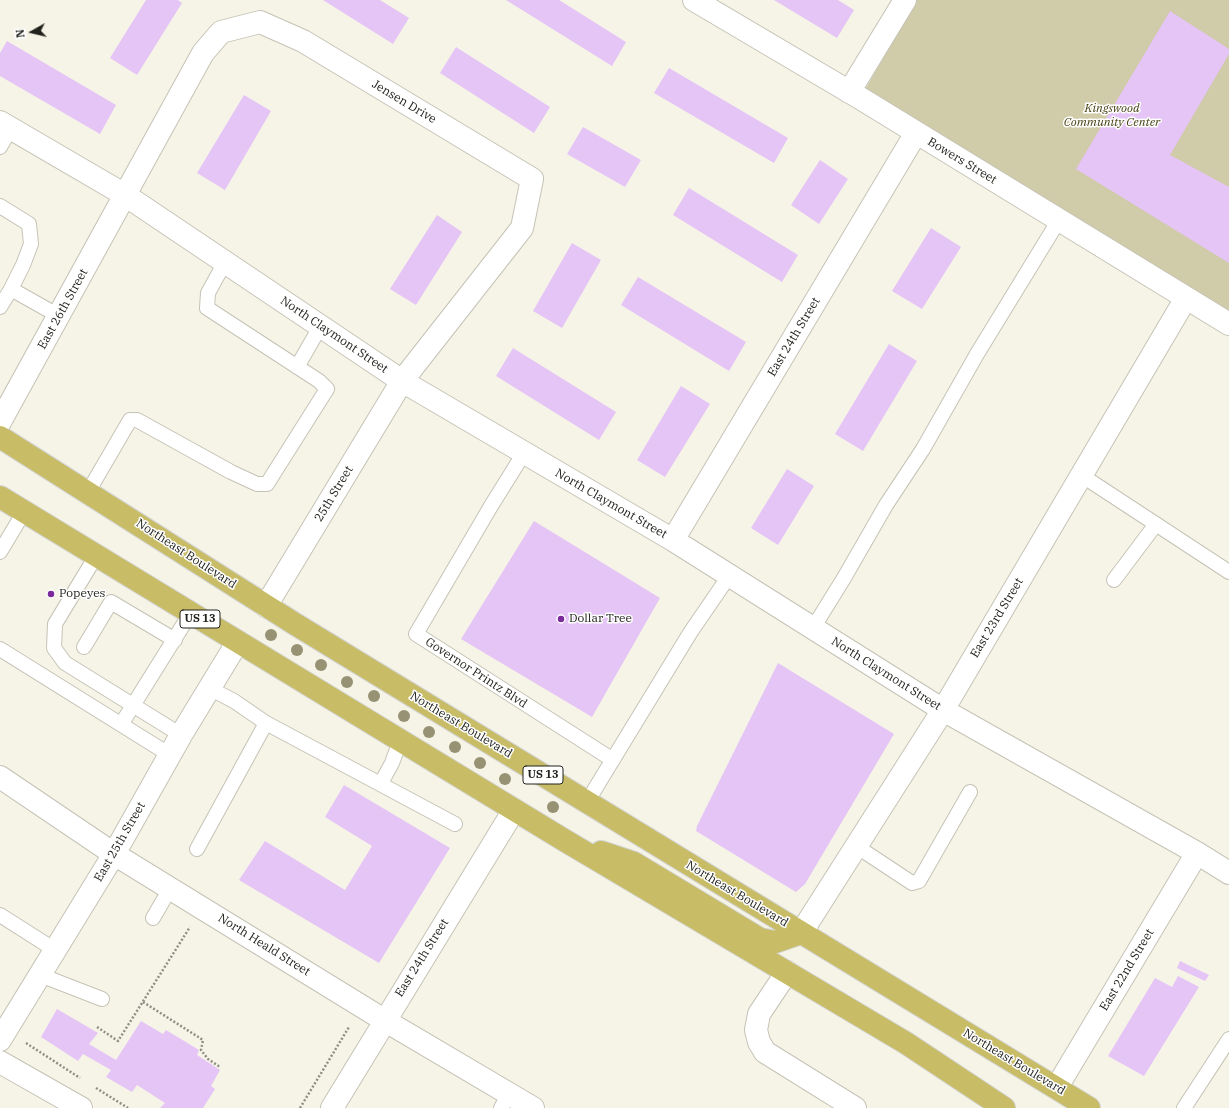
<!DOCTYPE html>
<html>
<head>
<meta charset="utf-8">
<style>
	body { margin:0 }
	#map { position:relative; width:1229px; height:1108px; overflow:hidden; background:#f6f4e7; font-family:"IBM Plex Serif",serif }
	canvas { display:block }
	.north { position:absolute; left:12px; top:12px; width:40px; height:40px; -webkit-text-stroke:3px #fff; paint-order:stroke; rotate:262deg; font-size:11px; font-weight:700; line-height:16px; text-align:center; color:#22221d }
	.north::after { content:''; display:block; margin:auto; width:14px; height:18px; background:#22221d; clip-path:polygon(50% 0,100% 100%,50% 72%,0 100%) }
</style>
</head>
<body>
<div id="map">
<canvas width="1229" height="1108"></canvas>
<div class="north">N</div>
</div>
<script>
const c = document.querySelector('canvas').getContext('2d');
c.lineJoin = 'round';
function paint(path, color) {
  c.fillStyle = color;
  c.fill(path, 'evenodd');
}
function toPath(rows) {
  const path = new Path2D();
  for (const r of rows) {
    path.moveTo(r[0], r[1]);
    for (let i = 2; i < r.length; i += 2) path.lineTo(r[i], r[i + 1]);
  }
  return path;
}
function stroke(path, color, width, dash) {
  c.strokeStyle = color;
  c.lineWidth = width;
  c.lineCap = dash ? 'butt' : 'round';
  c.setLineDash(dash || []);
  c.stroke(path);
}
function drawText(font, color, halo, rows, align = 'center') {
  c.font = font + ' "IBM Plex Serif",serif';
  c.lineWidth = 3;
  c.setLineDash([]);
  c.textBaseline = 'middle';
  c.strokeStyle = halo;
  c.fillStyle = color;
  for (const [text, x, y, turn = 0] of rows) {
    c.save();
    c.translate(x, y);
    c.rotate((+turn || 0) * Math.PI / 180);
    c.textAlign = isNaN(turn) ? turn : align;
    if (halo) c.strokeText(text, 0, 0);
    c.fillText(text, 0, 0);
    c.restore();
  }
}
paint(toPath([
	[917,0,1229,0,1229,320,860,98]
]), '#d0cba8');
paint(toPath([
	[146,0,178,0,182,3,137,75,110,58],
	[323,0,380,0,409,18,393,44],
	[506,0,559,0,626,42,612,66],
	[774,0,838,0,854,10,837,38],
	[1170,11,1229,49,1229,54,1170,155,1229,187,1229,263,1076,169],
	[7,41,116,105,100,134,0,76,0,53],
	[456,47,550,107,534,133,440,73],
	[669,68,788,138,774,163,654,93],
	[244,95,271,111,225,190,197,173],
	[583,127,641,160,625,187,567,154],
	[820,160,848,179,819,224,791,205],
	[689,188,798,255,782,282,673,215],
	[437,215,462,232,416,305,390,289],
	[931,228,961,247,922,309,892,291],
	[572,243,601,260,562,328,533,311],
	[638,277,746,342,729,371,621,305],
	[889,344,917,361,863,451,835,434],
	[513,348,616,412,599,440,496,376],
	[681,386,710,404,665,477,637,460],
	[787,469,814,486,778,545,751,528],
	[534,521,660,598,592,717,461,639],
	[778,663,894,734,805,884,796,892,696,831,697,826],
	[344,785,450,848,379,963,239,880,265,841,345,890,372,846,325,817],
	[1180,961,1209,975,1205,981,1177,968],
	[1178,976,1199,987,1144,1076,1108,1056,1155,978,1172,987],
	[57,1009,98,1033,89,1044,116,1060,141,1021,163,1034,166,1030,199,1050,197,1055,220,1070,211,1086,215,1089,203,1108,160,1108,165,1103,137,1085,132,1092,106,1077,111,1070,83,1054,78,1061,41,1037]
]), '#e5c4f6');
const service = toPath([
	[0,147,11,128],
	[0,206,29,224,31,244,23,265,11,289,59,316],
	[0,307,11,289],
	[297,367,320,327],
	[524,453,491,506,416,634,613,760],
	[1081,475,1229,572],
	[88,492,130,420,137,420,231,472,257,484,267,484,327,389,319,381,207,308,208,293,225,262],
	[0,552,24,512],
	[96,556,55,624,54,648,65,663,181,735],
	[1114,580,1156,524],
	[813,628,844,578,886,505,923,449,977,354,1059,220],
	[84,647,111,602,175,640],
	[0,649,170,755],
	[209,688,234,701,266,723],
	[122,723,190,614],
	[381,783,392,763,400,741],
	[587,802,690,633,729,576],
	[856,846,912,883,919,881,970,792],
	[197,849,266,723,455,824],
	[0,915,55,950],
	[153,918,171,887],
	[40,975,102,999],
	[501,1108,509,1094],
	[1184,1108,1229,1039]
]);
const minor = toPath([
	[694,0,860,98,1229,324],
	[849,92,905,0],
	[0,122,125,195,402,381,673,540,943,710,1197,853,1229,873],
	[0,422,203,53,221,32,260,22,303,41,532,179,522,228,402,381,266,606],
	[673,540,916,133],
	[0,777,114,854,384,1020,533,1108],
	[801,933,943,710,1186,298],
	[787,972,759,1014,756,1030,759,1042,765,1052,855,1108],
	[0,1040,114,854,181,735,237,643],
	[0,1062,81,1108],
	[1057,1087,1197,853],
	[332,1108,514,810]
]);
const primary = toPath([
	[0,437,295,624,1089,1108],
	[0,497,564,840,906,1043,1004,1108],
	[601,852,634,863,760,939,775,942,801,933]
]);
stroke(service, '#c5c3b6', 16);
stroke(minor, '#c5c3b6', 24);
stroke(primary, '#d3d3d2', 24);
stroke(toPath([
	[143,1002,203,1040,201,1050,208,1059,220,1067],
	[97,1027,118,1041,190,927],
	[26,1043,80,1078],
	[96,1088,128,1108],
	[300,1108,349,1027]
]), '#8f8e85', 2.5, [2, 2]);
stroke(service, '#fff', 14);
stroke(minor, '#fff', 22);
stroke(primary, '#c8bd66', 22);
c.fillStyle = '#969273';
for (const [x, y] of [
	[271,635],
	[297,650],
	[321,665],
	[347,682],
	[374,696],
	[404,716],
	[429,732],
	[455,747],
	[480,763],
	[505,779],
	[553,807]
]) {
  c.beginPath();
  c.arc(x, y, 6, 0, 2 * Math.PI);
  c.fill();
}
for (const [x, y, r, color] of [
	[51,594,4,"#7a2a9b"],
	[561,619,4,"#7a2a9b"]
]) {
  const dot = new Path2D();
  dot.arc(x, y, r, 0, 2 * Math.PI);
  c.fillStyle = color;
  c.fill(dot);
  stroke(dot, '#fff', 1.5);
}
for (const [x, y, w] of [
	[200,619,40],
	[543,775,40]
]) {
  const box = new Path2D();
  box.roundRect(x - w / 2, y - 9, w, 18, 3);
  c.fillStyle = '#fff';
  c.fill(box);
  stroke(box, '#22221d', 1);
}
drawText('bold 11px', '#22221d', null, [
	["US 13",200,619],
	["US 13",543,775]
]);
drawText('12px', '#22221d', '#fff', [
	["Jensen Drive",404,102,31],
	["Bowers Street",962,161,31],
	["East 26th Street",63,309,-61],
	["North Claymont Street",334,335,34],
	["East 24th Street",794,337,-59],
	["25th Street",334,494,-59],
	["North Claymont Street",611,504,30],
	["Northeast Boulevard",186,554,33],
	["East 23rd Street",997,618,-59],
	["Governor Printz Blvd",476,673,33],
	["North Claymont Street",886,674,32],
	["Northeast Boulevard",461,725,31],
	["East 25th Street",120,842,-60],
	["Northeast Boulevard",737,894,31],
	["North Heald Street",264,945,32],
	["East 24th Street",422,958,-58],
	["East 22nd Street",1127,970,-59],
	["Northeast Boulevard",1014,1062,31]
]);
drawText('italic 12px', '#484114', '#fff', [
	["Kingswood",1112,109],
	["Community Center",1112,123]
]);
drawText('12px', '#22221d', '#fff', [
	["Popeyes",59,594],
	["Dollar Tree",569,619]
], 'left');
</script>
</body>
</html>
